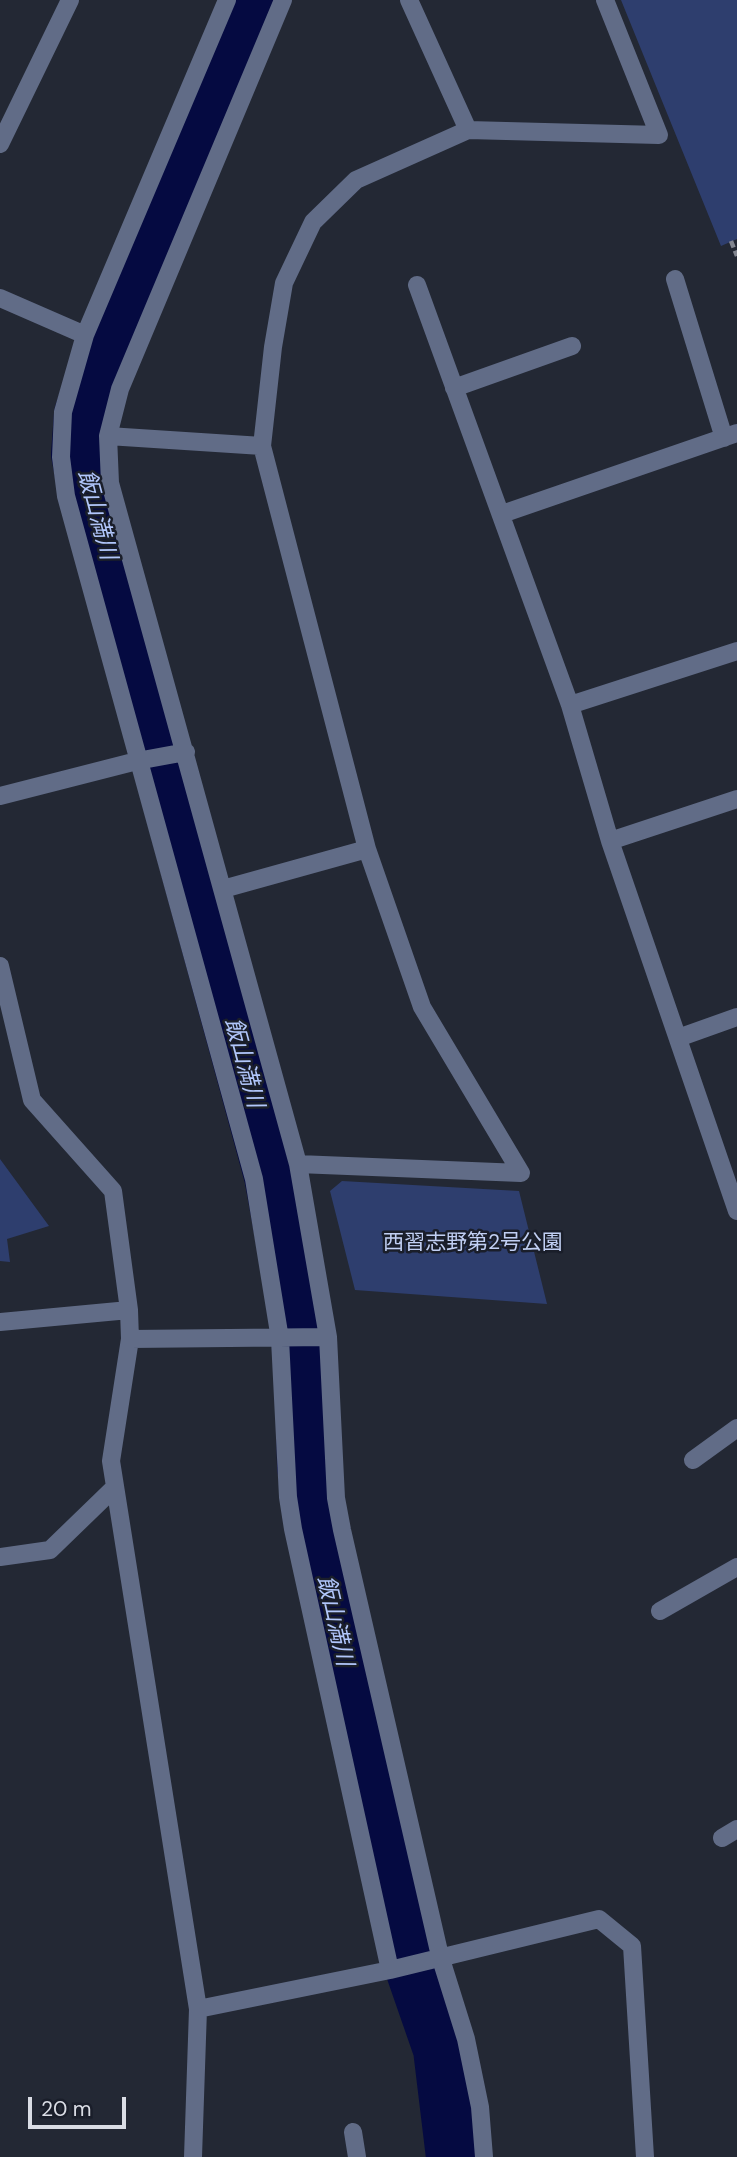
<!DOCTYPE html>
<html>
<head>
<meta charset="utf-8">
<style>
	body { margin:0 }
	#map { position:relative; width:737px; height:2157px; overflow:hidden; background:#232834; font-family:"DM Sans",sans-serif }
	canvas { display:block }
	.scale { position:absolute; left:28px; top:2097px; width:98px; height:32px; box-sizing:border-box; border:4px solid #dadde5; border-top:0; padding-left:9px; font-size:21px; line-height:24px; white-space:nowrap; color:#dadde5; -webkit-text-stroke:5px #1a1e2a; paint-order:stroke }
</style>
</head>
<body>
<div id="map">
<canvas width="737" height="2157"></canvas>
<div class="scale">20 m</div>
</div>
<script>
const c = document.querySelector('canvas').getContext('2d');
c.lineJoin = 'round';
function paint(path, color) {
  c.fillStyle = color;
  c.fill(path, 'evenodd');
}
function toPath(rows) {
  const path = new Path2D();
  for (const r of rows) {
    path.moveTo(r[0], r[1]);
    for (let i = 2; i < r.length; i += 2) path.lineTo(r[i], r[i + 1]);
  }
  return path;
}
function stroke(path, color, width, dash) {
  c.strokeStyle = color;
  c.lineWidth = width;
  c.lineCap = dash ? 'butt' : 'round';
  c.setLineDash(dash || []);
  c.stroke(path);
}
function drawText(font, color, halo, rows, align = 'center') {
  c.font = font + ' "DM Sans","Noto Sans JP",sans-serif';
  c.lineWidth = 5;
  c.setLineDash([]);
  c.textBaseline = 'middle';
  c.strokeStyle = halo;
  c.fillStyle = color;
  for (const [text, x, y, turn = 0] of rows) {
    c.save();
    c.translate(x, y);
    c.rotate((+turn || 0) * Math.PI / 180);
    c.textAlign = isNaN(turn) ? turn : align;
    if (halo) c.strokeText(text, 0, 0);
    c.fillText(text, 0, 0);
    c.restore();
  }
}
paint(toPath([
	[621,0,737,0,737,239,721,246],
	[0,1159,49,1226,7,1239,10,1262,0,1261],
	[342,1181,519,1191,547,1304,355,1290,330,1191]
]), '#2e3e6e');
stroke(toPath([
	[252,0,107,345,83,414,80,454,87,490,273,1176,303,1339,306,1466,314,1528,408,1951,442,2049,455,2157]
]), '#050a41', 58);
stroke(toPath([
	[731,241,737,256]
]), '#828690', 4.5, [7, 3.5]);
stroke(toPath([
	[227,0,85,335,63,412,61,457,66,496,254,1179,280,1339,288,1497,293,1529,390,1970],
	[283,0,120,389,108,436,110,483,298,1164,328,1337,336,1498,342,1530,440,1956,466,2039,480,2107,484,2157],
	[409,0,468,130],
	[0,144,70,0],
	[675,279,724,438],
	[417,285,570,705,610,841,737,1211],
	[0,298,85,335],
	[454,388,572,346],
	[108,436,262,446],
	[502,514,737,433],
	[570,705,737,651],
	[0,796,137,761,186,752],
	[610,841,737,799],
	[223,889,367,849],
	[0,966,32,1100,113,1191,129,1310,130,1339,111,1461,198,2009,390,1970,599,1919,632,1946,645,2157],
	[678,1038,737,1017],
	[298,1164,521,1173,422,1007,367,849,262,446,273,347,284,283,313,222,356,180,468,130,659,135,605,0],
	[0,1322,129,1310],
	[130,1339,328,1337],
	[693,1460,737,1428],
	[0,1557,50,1550,114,1488],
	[660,1611,737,1567],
	[722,1838,737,1829],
	[353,2132,357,2157],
	[193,2157,198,2009]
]), '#616c87', 18);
drawText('21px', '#c1cff3', '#1a1e2a', [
	["西習志野第2号公園",473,1243]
]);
drawText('italic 23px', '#b1c6fb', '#1a1e2a', [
	["飯山満川",96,515,75],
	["飯山満川",243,1063,75],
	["飯山満川",334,1621,77]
]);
</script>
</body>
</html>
